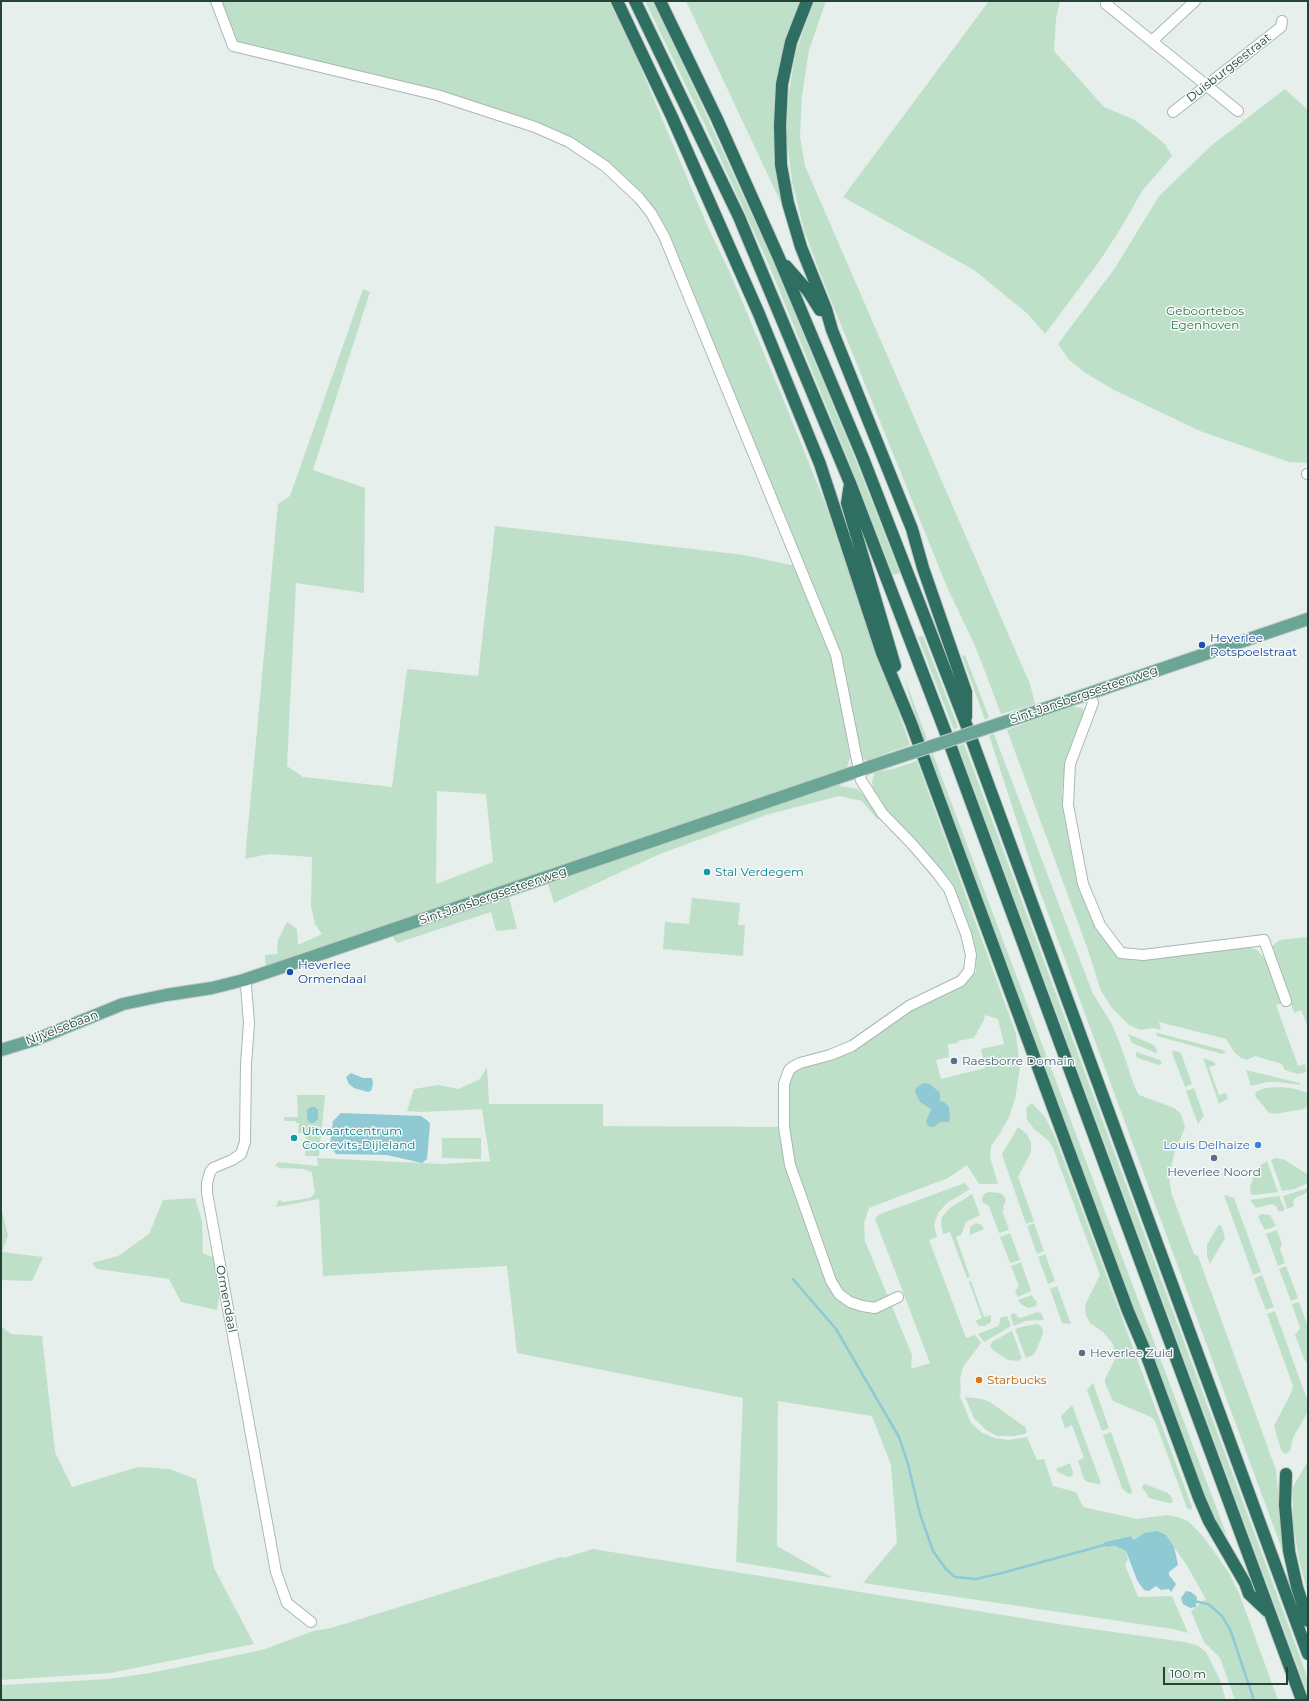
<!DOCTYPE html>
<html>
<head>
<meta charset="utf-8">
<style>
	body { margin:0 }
	#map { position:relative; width:1309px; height:1701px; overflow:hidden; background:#e6efeb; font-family:Montserrat,sans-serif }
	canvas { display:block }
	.frame { position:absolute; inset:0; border:2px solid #24423a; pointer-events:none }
	.scale { position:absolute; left:1163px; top:1667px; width:125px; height:18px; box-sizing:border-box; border:2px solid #24423a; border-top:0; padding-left:5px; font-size:12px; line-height:14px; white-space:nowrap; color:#24423a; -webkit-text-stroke:3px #f7fbf9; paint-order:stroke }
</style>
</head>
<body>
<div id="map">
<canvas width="1309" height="1701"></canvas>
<div class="frame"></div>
<div class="scale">100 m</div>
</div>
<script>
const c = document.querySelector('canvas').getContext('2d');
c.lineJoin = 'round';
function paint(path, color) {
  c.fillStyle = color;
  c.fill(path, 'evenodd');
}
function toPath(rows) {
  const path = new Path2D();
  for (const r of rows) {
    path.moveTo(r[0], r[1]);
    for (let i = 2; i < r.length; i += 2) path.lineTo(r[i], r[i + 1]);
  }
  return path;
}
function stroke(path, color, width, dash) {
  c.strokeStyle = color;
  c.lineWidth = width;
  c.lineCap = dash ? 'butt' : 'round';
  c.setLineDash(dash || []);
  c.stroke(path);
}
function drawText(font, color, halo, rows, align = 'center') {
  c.font = font + ' Montserrat,sans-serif';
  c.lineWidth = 3;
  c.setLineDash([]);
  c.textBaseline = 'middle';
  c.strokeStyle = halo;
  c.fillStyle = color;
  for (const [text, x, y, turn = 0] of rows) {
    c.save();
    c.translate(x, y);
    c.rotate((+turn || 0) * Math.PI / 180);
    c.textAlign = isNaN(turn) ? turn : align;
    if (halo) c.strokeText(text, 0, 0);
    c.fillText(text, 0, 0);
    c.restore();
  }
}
paint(toPath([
	[220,1,609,1,634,52,707,225,731,275,782,396,835,528,910,745,884,754,870,761,864,760,860,756,846,689,655,213,568,138,234,41],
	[645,1,652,1,664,23,774,263,856,461,900,573,893,575,850,464,769,265,706,127],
	[686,1,802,1,792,24,778,170,782,205],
	[813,1,826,1,809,50,802,95,800,137,805,166,1030,684,1035,704,1001,714,976,648,947,587,820,273,804,230,792,181,786,133,789,92,796,52],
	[989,1,1060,1,1056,18,1054,51,1104,107,1135,120,1165,144,1172,156,1142,191,1124,223,1101,259,1045,334,1028,314,974,270,843,197],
	[1285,89,1308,110,1308,463,1289,462,1200,431,1114,390,1087,374,1069,360,1058,344,1115,268,1159,196,1212,145],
	[363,289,370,292,313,470,365,488,364,593,296,583,287,766,303,777,392,787,407,669,478,676,495,526,744,555,796,566,834,666,850,758,840,786,858,789,881,815,878,820,862,801,839,796,766,815,660,854,554,903,548,884,509,897,517,929,496,931,491,912,397,943,389,931,266,973,265,955,277,954,278,940,287,922,297,929,298,945,322,934,315,924,311,906,312,857,269,854,245,859,278,504,290,496],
	[437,791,486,794,493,862,436,884],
	[923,636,958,727,954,730,918,637],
	[965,655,989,717,985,720,962,656],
	[903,674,927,739,924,740,912,705],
	[1072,706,1082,708,1085,712,1065,771,1062,791,1064,806,1069,842,1080,886,1101,934,1113,951,1123,959,1159,957,1246,946,1257,950,1267,961,1282,1003,1276,1005,1298,1066,1305,1064,1306,1071,1304,1073,1297,1074,1285,1070,1282,1064,1255,1056,1247,1060,1241,1058,1234,1052,1226,1039,1159,1022,1161,1030,1153,1028,1140,1030,1129,1025,1112,1008,1101,991,1088,950,1007,730],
	[994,734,1093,994,1112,1024,1122,1049,1135,1088,1139,1095,1174,1108,1181,1114,1183,1120,1185,1128,1174,1154,1169,1177,1171,1192,1194,1254,1198,1256,1276,1470,1284,1555,1038,886,989,735],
	[964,744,1308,1679,1308,1695,958,746],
	[933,754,1227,1536,1213,1516,1200,1491,928,757],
	[917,761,1016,1034,1020,1068,1015,1099,1009,1117,999,1135,991,1146,990,1157,998,1184,979,1184,967,1165,948,1178,869,1208,864,1223,865,1241,912,1355,911,1369,930,1363,875,1219,880,1214,965,1183,970,1189,947,1203,938,1213,934,1225,937,1237,929,1240,966,1338,975,1335,981,1343,963,1367,960,1379,961,1394,959,1394,971,1423,981,1432,994,1438,1009,1440,1027,1437,1037,1460,1044,1459,1053,1486,1076,1492,1083,1507,1137,1519,1167,1515,1177,1517,1188,1521,1201,1534,1216,1554,1229,1573,1239,1593,1278,1700,1235,1700,1220,1658,1204,1642,1191,1611,1206,1599,1186,1564,1166,1536,1144,1533,1134,1540,1131,1536,1105,1542,1108,1547,1115,1546,1126,1551,1128,1559,1125,1565,1138,1597,1172,1596,1188,1633,1173,1629,863,1583,897,1543,891,1465,872,1416,778,1401,777,1546,833,1578,736,1562,743,1398,517,1353,507,1266,323,1276,319,1199,276,1207,278,1201,280,1200,283,1202,290,1201,310,1198,315,1193,312,1172,304,1169,279,1168,275,1165,278,1162,318,1166,317,1158,442,1164,490,1161,482,1109,422,1112,407,1111,414,1089,438,1085,459,1089,480,1079,487,1067,489,1104,603,1104,603,1126,784,1127,789,1079,791,1073,802,1066,832,1059,915,1007,967,982,976,972,974,949,926,854,885,809,873,791,872,782,875,772,893,769],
	[985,1015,998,1019,1004,1044,981,1049,985,1068,941,1079,936,1060,949,1057,948,1044,958,1043,958,1041,974,1038,984,1020],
	[692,898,740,903,738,925,745,925,743,956,663,949,665,922,689,924],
	[1308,937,1308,1027,1301,1010,1294,1013,1272,950,1273,945,1280,940],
	[1156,1033,1158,1033,1223,1050,1226,1053,1222,1054,1157,1036],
	[1128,1034,1154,1045,1158,1052,1156,1053,1132,1043],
	[1173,1050,1181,1053,1192,1084,1185,1087,1172,1053],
	[1136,1052,1160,1060,1162,1063,1159,1065,1138,1058,1136,1056],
	[1203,1058,1214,1062,1216,1065,1209,1067,1219,1095,1226,1093,1228,1098,1219,1104],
	[1246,1070,1300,1083,1300,1085,1278,1082,1267,1082,1251,1086],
	[1280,1087,1296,1089,1307,1093,1308,1105,1304,1109,1275,1114,1269,1113,1255,1096,1257,1091,1265,1088],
	[1194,1088,1204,1116,1198,1124,1186,1091],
	[297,1095,325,1095,319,1156,305,1156,306,1133,298,1133,299,1123,296,1123,296,1121,284,1121,284,1117,298,1117],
	[1032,1103,1045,1117,1055,1137,1192,1507,1191,1510,1187,1508,1155,1421,1151,1417,1113,1401,1105,1383,1105,1379,1116,1357,1113,1344,1103,1332,1090,1323,1086,1316,1085,1305,1100,1275,1053,1148,1048,1140,1035,1130,1027,1120,1026,1108],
	[1018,1127,1027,1134,1031,1143,1031,1152,1018,1177,1034,1221,1026,1224,1002,1154],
	[442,1138,481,1138,481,1159,442,1158],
	[1276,1158,1285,1160,1307,1174,1308,1183,1295,1189,1282,1191,1271,1160],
	[1267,1161,1278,1192,1254,1195,1251,1194,1250,1187,1256,1170,1258,1167],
	[1308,1188,1308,1192,1295,1198,1293,1203,1294,1206,1287,1209,1283,1196],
	[989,1192,1000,1193,1004,1196,1006,1200,1003,1207,1004,1209,1002,1210,1009,1230,999,1233,989,1206,983,1203,982,1199,984,1194],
	[972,1194,980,1215,966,1222,961,1235,956,1237,970,1277,967,1278,950,1232,943,1234,941,1225,942,1217,950,1208],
	[1224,1195,1234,1198,1261,1272,1253,1275],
	[1279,1196,1285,1210,1279,1212,1276,1206,1272,1204,1256,1208,1250,1200],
	[195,1198,202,1221,203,1253,219,1260,222,1279,217,1310,181,1302,169,1279,97,1269,92,1263,118,1256,149,1234,163,1200],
	[1,1208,8,1235,2,1252,43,1257,32,1281,1,1280],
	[1261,1214,1270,1215,1276,1226,1265,1230,1258,1217],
	[976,1223,982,1225,984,1229,970,1235,970,1227],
	[1034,1223,1044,1251,1037,1254,1027,1226],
	[1221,1225,1225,1238,1210,1264,1207,1256,1207,1245,1218,1226],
	[1277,1230,1282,1244,1280,1249,1285,1263,1278,1266,1266,1234],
	[1010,1233,1020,1260,1010,1263,1000,1237],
	[1045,1254,1055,1281,1048,1284,1038,1257],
	[1021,1262,1031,1291,1018,1297,1015,1291,1019,1286,1011,1266],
	[1286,1266,1298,1298,1291,1301,1279,1269],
	[1262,1275,1274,1307,1266,1310,1254,1279],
	[971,1281,984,1317,991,1315,991,1322,985,1326,979,1326,975,1321,982,1318,969,1282],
	[1057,1286,1071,1324,1062,1323,1050,1289],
	[1032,1295,1035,1301,1037,1300,1036,1306,1028,1308,1021,1304,1018,1300],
	[1299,1302,1308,1327,1308,1363,1304,1359,1295,1335,1300,1328,1292,1304],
	[1275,1311,1308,1402,1307,1413,1293,1438,1290,1451,1285,1454,1281,1450,1274,1426,1292,1391,1293,1386,1267,1314],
	[1037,1312,1041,1313,1044,1320,1025,1321,1014,1326,1010,1315,1015,1313,1018,1317,1021,1318],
	[1007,1316,1011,1326,984,1342,978,1334,998,1326,1000,1322,1000,1318],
	[1038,1324,1042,1328,1043,1333,1037,1349,1033,1355,1026,1358,1015,1329,1025,1326],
	[1,1326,11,1334,42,1336,55,1452,72,1487,138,1467,169,1469,196,1479,214,1568,254,1644,110,1673,1,1680],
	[1012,1331,1022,1358,1018,1361,1008,1360,993,1350,990,1346,993,1341],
	[1093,1383,1109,1428,1102,1431,1087,1390],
	[965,1397,982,1399,990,1402,1025,1427,1027,1432,1025,1434,1014,1436,997,1436,986,1430,974,1418],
	[1072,1405,1101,1483,1099,1484,1087,1482,1084,1479,1078,1461,1084,1458,1072,1425,1065,1428,1061,1416],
	[1111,1432,1132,1491,1131,1494,1127,1493,1122,1488,1103,1435],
	[1308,1461,1308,1595,1299,1559,1293,1523,1293,1487],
	[1070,1463,1073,1472,1072,1476,1068,1477,1058,1472,1056,1469],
	[1144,1484,1166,1492,1171,1496,1173,1502,1169,1503,1149,1498,1142,1487],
	[593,1549,1071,1626,1185,1642,1198,1646,1206,1652,1220,1680,1226,1700,1,1700,1,1685,108,1679,150,1673,262,1650,313,1631,331,1628,561,1557,563,1558]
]), '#bfe0c8');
paint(toPath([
	[351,1073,363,1078,372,1078,373,1084,371,1091,368,1092,354,1088,349,1084,346,1077],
	[923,1083,930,1084,940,1093,940,1101,944,1102,949,1107,950,1120,948,1122,940,1122,934,1127,928,1126,926,1122,931,1109,920,1102,915,1092,916,1088],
	[311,1107,315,1107,318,1110,318,1119,314,1123,310,1123,307,1119,307,1110],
	[341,1113,421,1116,428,1121,430,1124,427,1159,422,1163,387,1155,336,1154,330,1146,331,1136,333,1121],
	[1157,1531,1166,1535,1174,1547,1178,1565,1169,1572,1169,1575,1176,1584,1171,1592,1169,1589,1161,1590,1156,1586,1149,1591,1144,1590,1137,1580,1126,1551,1115,1546,1108,1547,1102,1545,1105,1542,1131,1536,1134,1540,1144,1533],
	[1186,1591,1191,1592,1197,1597,1196,1607,1190,1608,1183,1604,1181,1598]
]), '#8ec9d4');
stroke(toPath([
	[793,1279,836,1329,899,1437,908,1464,920,1514,933,1551,946,1569,955,1577,976,1579,1002,1573,1104,1545],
	[1194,1601,1208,1604,1213,1608,1222,1616,1226,1623,1230,1629,1254,1700]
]), '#8ec9d4', 2.5);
const minor = toPath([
	[216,1,233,46,437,95,535,127,569,142,605,166,639,198,651,213,664,236,836,655,861,780,882,813,912,844,937,873,949,889,966,934,971,955,969,971,961,981,909,1006,852,1046,830,1055,800,1063,794,1066,789,1070,784,1084,784,1127,790,1165,831,1281,839,1294,850,1302,862,1306,875,1308,898,1297],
	[1108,1,1106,4,1238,111],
	[1152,41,1195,1],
	[1173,112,1281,27,1282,21],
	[1307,474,1308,474],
	[1092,700,1093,703,1070,764,1068,805,1083,884,1100,925,1121,953,1143,955,1264,940,1286,1001],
	[244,980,246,986,249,1023,246,1064,245,1142,241,1154,232,1160,213,1168,210,1172,207,1183,207,1193,276,1572,287,1603,311,1622]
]);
const major = toPath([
	[1026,715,1308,619],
	[1,1050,37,1039,123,1004,166,995,212,988,244,980,890,760]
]);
const highway = toPath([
	[617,1,672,117,759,314,820,464,882,653,911,723,1128,1311,1145,1351,1199,1498,1209,1521,1245,1583,1249,1594,1267,1611],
	[635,1,739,217,850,483,945,731,1302,1700],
	[660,1,717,119,779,258,863,458,966,724,1308,1654],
	[807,1,791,42,782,84,780,125,781,165,788,203,801,247,826,309,832,330,912,529,923,568,966,692,966,717],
	[786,266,808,291,820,310],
	[850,484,847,503,895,666],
	[1286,1474,1285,1505,1289,1551,1297,1587,1308,1621]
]);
stroke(minor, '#a8b8b2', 12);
stroke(major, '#c2cac8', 14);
stroke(highway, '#c2cac8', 14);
stroke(minor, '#fff', 10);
stroke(major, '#6aa596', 12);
stroke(highway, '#2f6f62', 12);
const majorBridge = toPath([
	[890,760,1026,715]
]);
stroke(majorBridge, '#c2cac8', 14, []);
stroke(majorBridge, '#6aa596', 12);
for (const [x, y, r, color] of [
	[1202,645,4,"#1a4fb4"],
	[707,872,4,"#0f9aa8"],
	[290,972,4,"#1a4fb4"],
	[954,1061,4,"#5c6f8a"],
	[294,1138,4,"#0f9aa8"],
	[1258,1145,4,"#3f7fe0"],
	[1214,1158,4,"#5c6f8a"],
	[1082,1353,4,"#5c6f8a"],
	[979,1380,4,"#e8710a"]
]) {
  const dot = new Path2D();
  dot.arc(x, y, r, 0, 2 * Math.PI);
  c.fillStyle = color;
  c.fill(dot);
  stroke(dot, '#f7fbf9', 1.5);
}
drawText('12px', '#24423a', '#f7fbf9', [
	["Duisburgsestraat",1229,68,-38],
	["Sint-Jansbergsesteenweg",1084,695,-19],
	["Sint-Jansbergsesteenweg",493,896,-19],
	["Nijvelsebaan",62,1028,-21],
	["Ormendaal",226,1299,79]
]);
drawText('12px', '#2d7a4b', '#f7fbf9', [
	["Geboortebos",1205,311],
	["Egenhoven",1205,325]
]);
drawText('12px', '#164399', '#f7fbf9', [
	["Heverlee",1210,638],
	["Rotspoelstraat",1210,652],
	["Heverlee",298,965],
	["Ormendaal",298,979]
], 'left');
drawText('12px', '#0d838f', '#f7fbf9', [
	["Stal Verdegem",715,872],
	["Uitvaartcentrum",302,1131],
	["Coorevits-Dijleland",302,1145]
], 'left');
drawText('12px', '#4e5e75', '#f7fbf9', [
	["Raesborre Domain",962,1061],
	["Heverlee Noord",1214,1172,"center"],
	["Heverlee Zuid",1090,1353]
], 'left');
drawText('12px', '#366cbe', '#f7fbf9', [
	["Louis Delhaize",1250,1145]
], 'right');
drawText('12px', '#c56008', '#f7fbf9', [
	["Starbucks",987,1380]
], 'left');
</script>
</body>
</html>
